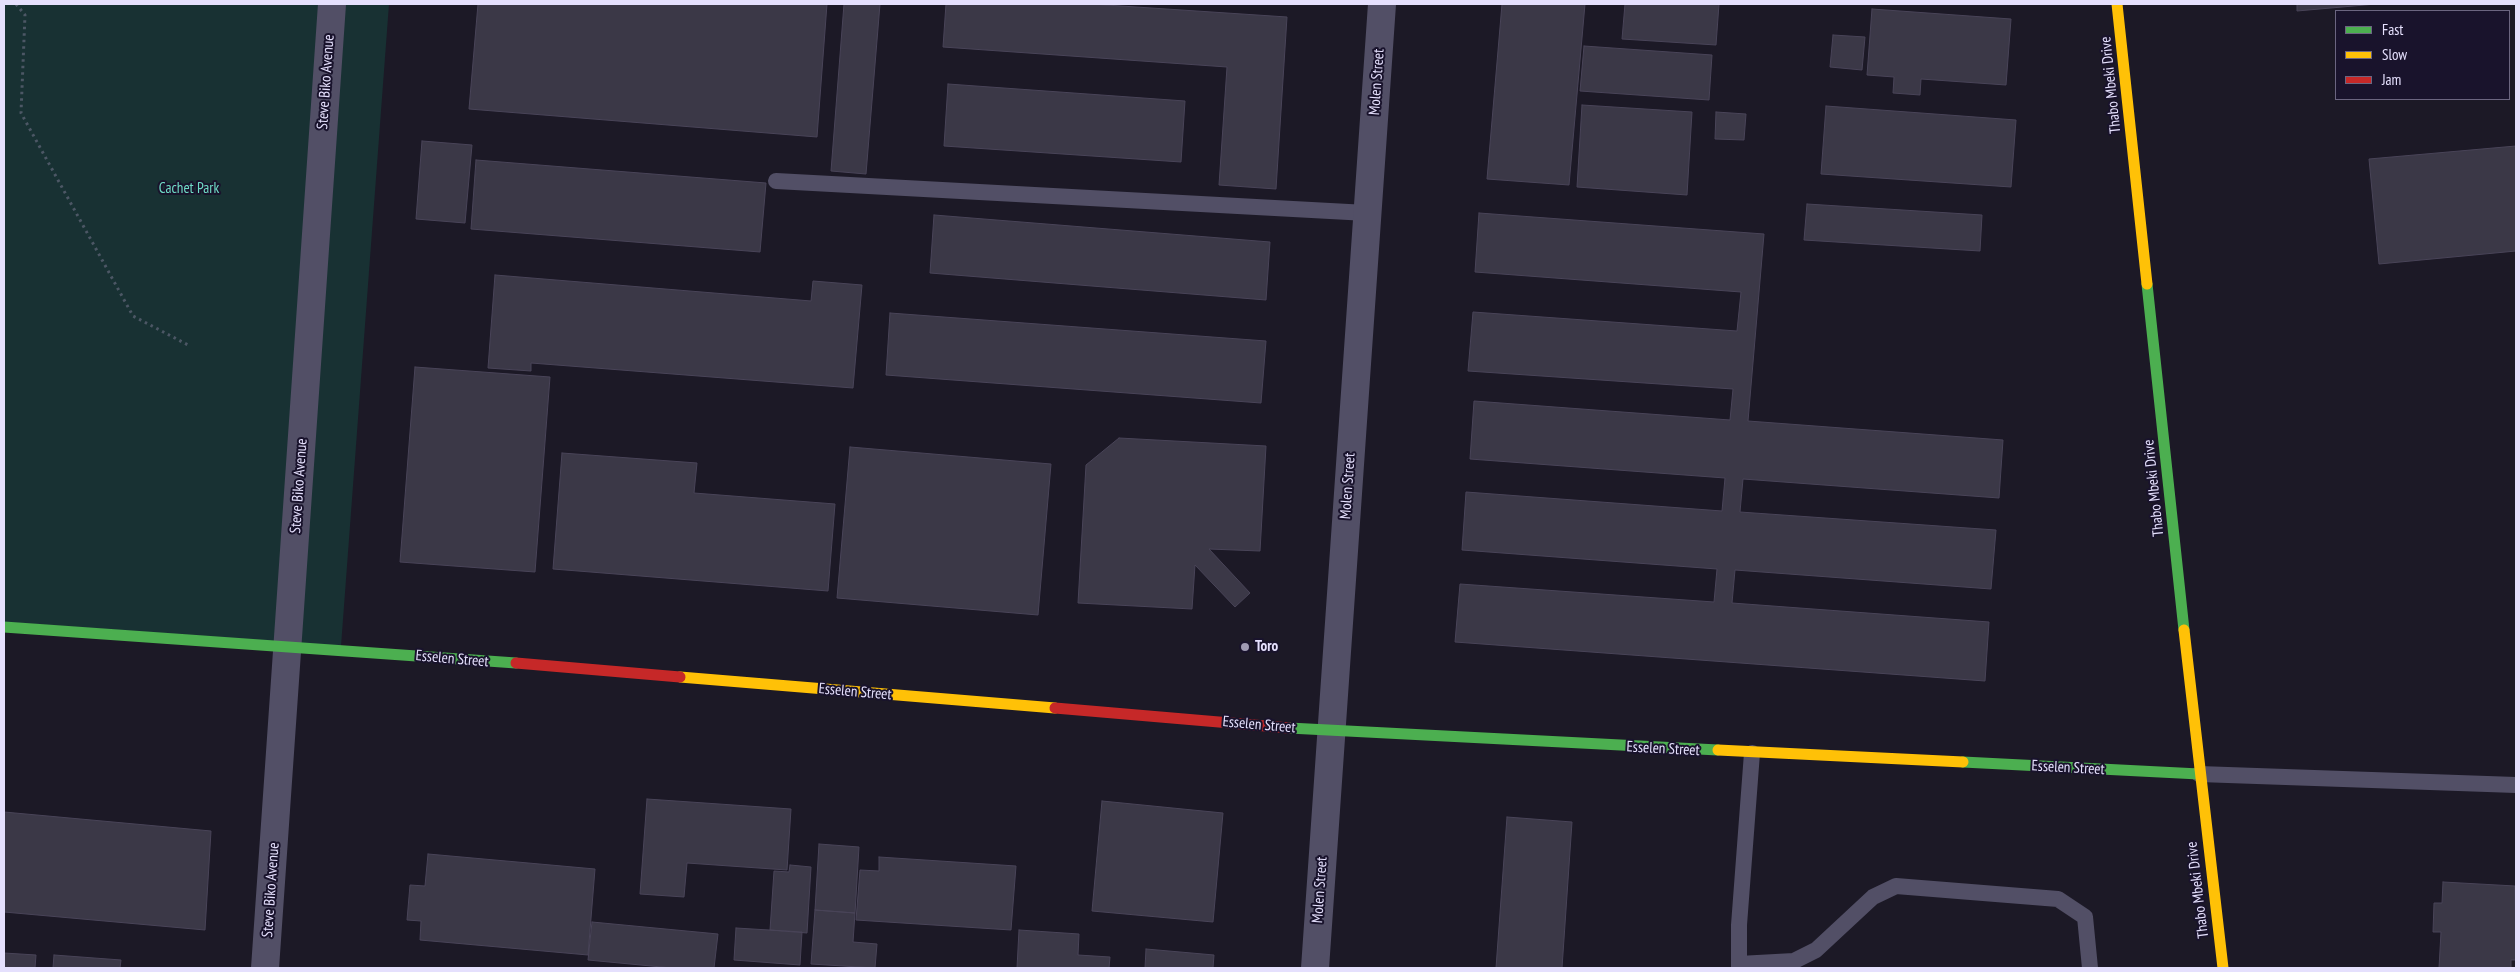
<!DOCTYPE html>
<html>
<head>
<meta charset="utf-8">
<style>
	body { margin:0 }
	#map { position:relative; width:2520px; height:972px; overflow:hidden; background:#1c1926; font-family:"PT Sans Narrow",sans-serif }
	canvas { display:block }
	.frame { position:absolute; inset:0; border:5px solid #e5e0fd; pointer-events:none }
	.legend { position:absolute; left:2335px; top:10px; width:175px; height:90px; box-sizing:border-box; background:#19132c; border:1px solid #6b6580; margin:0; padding:6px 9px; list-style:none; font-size:15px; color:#e5e0fd }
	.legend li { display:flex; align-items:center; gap:10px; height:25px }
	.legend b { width:25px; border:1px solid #6b6580 }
</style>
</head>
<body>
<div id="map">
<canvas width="2520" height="972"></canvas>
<div class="frame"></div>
<ul class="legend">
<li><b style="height:6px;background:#4caf50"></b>Fast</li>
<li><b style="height:6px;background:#ffc107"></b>Slow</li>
<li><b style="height:6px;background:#c62828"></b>Jam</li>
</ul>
</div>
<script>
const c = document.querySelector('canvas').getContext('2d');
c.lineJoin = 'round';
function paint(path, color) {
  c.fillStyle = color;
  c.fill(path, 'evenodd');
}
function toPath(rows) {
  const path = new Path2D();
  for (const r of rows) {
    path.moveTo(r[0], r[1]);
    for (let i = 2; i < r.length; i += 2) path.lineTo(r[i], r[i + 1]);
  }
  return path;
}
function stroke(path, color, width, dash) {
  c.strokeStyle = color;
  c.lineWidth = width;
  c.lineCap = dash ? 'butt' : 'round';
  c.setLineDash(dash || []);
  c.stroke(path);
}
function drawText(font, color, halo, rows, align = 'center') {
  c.font = font + ' "PT Sans Narrow",sans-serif';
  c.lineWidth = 4;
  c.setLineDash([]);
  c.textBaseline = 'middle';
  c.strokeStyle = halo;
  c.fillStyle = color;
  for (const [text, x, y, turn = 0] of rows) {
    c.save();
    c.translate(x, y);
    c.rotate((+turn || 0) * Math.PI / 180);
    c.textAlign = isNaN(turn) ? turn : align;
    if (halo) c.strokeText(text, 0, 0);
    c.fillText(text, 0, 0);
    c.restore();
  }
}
paint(toPath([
	[4,4,389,4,341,646,4,622]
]), '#183133');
const building = toPath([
	[478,4,827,4,817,137,469,109,478,4],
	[844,4,880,4,866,174,831,171,844,4],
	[946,4,1091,4,1287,17,1276,189,1219,185,1227,67,943,47,946,4],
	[1502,4,1585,4,1569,185,1487,179,1502,4],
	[1625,4,1719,4,1716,45,1622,39,1625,4],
	[2297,4,2376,4,2297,11,2297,4],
	[1872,9,2011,19,2006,85,1921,79,1920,95,1893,93,1894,77,1867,75,1872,9],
	[1833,35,1865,37,1862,70,1830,67,1833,35],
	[1584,46,1712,55,1709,100,1580,91,1584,46],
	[948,84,1185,101,1181,162,944,146,948,84],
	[1582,105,1692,112,1687,195,1577,187,1582,105],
	[1826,106,2016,120,2011,187,1821,174,1826,106],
	[1716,112,1746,114,1744,140,1715,139,1716,112],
	[422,141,472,145,465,223,416,219,422,141],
	[2516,146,2516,251,2379,264,2369,159,2516,146],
	[476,160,766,183,760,252,471,229,476,160],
	[1807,204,1982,215,1980,251,1804,240,1807,204],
	[1479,213,1764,234,1748,421,2003,440,1999,498,1743,479,1740,512,1996,530,1991,589,1735,570,1732,603,1989,622,1985,681,1455,642,1460,584,1714,602,1717,569,1462,550,1466,492,1722,511,1725,478,1470,459,1474,401,1730,420,1733,389,1468,371,1473,312,1737,331,1741,292,1475,272,1479,213],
	[934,215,1270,242,1266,300,930,273,934,215],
	[495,275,811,301,813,281,862,285,853,388,531,363,531,371,488,368,495,275],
	[890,313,1266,341,1261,403,886,375,890,313],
	[415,367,550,377,535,572,400,562,415,367],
	[1119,438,1266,446,1260,551,1209,549,1250,593,1235,607,1195,565,1192,609,1078,603,1086,465,1119,438],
	[850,447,1051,464,1038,615,837,598,850,447],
	[562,453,697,463,694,493,835,504,828,591,553,569,562,453],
	[647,799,791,809,787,870,687,863,684,897,640,894,647,799],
	[1102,801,1223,813,1213,922,1092,911,1102,801],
	[4,812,211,831,205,930,4,912,4,812],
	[1507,817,1572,822,1562,968,1496,968,1507,817],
	[819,844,859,847,855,913,815,910,819,844],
	[428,854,595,869,588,955,420,940,421,921,407,920,410,885,425,886,428,854],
	[879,857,1016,866,1011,930,856,920,860,870,879,871,879,857],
	[790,865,811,867,807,933,770,930,774,871,789,872,790,865],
	[2443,882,2515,886,2516,960,2511,960,2511,968,2439,968,2441,932,2433,932,2434,903,2442,903,2443,882],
	[815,910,855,913,853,942,877,944,875,968,811,964,815,910],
	[592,922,718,934,714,968,672,968,588,960,592,922],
	[736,928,802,932,800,965,734,960,736,928],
	[1019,930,1079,934,1078,955,1110,957,1109,968,1017,968,1019,930],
	[1146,949,1214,955,1213,968,1145,968,1146,949],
	[4,953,36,955,35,968,4,968,4,953],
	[54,955,121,960,120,968,53,968,54,955]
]);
paint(building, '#3b3847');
stroke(building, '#494458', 1);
stroke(toPath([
	[16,4,25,15,21,113,133,316,190,346]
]), '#4c5765', 3, [2.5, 4]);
stroke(toPath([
	[776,181,1367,213],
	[2199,774,2516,785],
	[1739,964,1794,961,1816,950,1873,897,1896,886,2058,899,2085,917,2090,968],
	[1739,968,1739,925,1752,753]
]), '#524f66', 16);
stroke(toPath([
	[265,968,332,4],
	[1315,968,1382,4]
]), '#524f66', 28);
stroke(toPath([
	[2147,284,2184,630],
	[4,627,516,663],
	[1289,728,1718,750],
	[1963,762,2199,774]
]), '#4caf50', 11);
stroke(toPath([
	[2117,4,2147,284],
	[2184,630,2223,968],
	[680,677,1055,708],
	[1718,750,1963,762]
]), '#ffc107', 11);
stroke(toPath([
	[516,663,680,677],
	[1055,708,1289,728]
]), '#c62828', 11);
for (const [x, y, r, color] of [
	[1245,647,5,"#9f9ab2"]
]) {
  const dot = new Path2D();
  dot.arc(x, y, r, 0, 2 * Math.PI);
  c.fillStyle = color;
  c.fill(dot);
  stroke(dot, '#19132c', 2);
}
drawText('15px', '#e5e0fd', '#19132c', [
	["Steve Biko Avenue",326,82,-86],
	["Molen Street",1377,82,-86],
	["Thabo Mbeki Drive",2111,85,-96],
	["Steve Biko Avenue",299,486,-86],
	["Molen Street",1348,486,-86],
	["Thabo Mbeki Drive",2154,488,-96],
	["Esselen Street",452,659,5],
	["Esselen Street",855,692,5],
	["Esselen Street",1259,725,5],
	["Esselen Street",1663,749,3],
	["Esselen Street",2068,768,3],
	["Steve Biko Avenue",271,890,-86],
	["Molen Street",1320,890,-86],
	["Thabo Mbeki Drive",2198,890,-97]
]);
drawText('15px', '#6fdbc5', '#19132c', [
	["Cachet Park",189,189]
]);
drawText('bold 15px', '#e5e0fd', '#19132c', [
	["Toro",1255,647]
], 'left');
</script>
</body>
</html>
